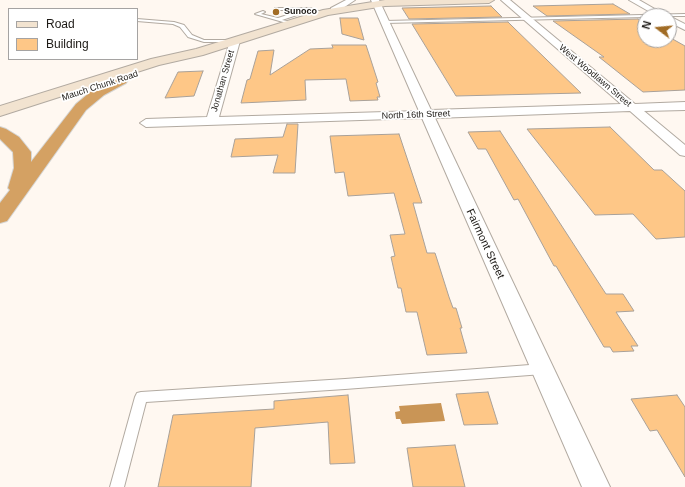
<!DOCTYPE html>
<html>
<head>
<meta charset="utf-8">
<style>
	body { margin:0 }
	#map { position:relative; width:685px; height:487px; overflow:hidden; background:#fff8f1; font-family:Arial,sans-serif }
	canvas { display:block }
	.legend { position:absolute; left:8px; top:8px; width:130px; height:52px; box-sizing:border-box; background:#fff; border:1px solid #a5a3a2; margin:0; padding:5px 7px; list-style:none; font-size:12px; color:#1d1a16 }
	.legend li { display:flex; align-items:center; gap:8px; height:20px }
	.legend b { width:20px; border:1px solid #a5a3a2 }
	.north { position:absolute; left:637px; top:8px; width:40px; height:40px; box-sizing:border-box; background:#fff; border:1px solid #a5a3a2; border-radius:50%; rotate:286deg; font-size:11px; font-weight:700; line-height:16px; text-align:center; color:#1d1a16 }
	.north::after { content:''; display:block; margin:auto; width:14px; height:18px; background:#a16c25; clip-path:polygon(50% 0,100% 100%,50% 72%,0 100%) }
</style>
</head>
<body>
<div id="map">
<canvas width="685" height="487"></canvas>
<ul class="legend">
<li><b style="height:5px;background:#f2e3d0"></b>Road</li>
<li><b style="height:11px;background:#fec787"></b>Building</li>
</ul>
<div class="north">N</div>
</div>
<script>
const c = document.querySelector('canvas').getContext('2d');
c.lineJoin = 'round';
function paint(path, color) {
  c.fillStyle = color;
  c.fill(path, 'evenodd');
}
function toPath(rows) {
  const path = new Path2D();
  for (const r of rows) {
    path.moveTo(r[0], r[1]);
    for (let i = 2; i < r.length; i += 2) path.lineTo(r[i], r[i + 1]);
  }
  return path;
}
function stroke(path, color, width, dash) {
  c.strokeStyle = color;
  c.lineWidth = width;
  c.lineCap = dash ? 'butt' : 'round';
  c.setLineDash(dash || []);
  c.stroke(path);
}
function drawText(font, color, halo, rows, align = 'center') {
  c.font = font + ' Arial,sans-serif';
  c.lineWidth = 3.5;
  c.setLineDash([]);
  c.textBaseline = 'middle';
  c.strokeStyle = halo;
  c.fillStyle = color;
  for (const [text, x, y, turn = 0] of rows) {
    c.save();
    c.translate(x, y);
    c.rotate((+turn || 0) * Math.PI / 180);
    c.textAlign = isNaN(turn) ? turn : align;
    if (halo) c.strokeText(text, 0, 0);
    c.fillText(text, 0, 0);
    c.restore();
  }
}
paint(toPath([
	[441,403,445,421,402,424,400,419,396,419,395,412,400,411,399,406]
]), '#c99556');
const building = toPath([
	[613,4,630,14,547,16,533,6,613,4],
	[491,6,502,17,409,19,402,8,491,6],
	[340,18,358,18,364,40,342,34,340,18],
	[638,19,645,23,645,40,669,40,669,37,685,46,685,90,643,92,599,57,604,57,553,21,638,19],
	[508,22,512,26,581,93,456,96,412,24,508,22],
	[332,45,366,45,378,82,376,83,380,97,377,97,378,100,350,101,346,79,305,80,306,100,241,103,247,80,250,79,258,51,274,50,270,75,310,49,333,48,332,45],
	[203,71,194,96,165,98,178,72,203,71],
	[287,124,298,124,295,173,273,173,278,155,231,157,235,139,283,137,287,124],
	[610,127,654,170,662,170,685,191,685,237,656,239,633,214,595,215,527,129,610,127],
	[500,131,606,294,623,294,634,311,616,312,638,346,631,346,634,351,613,352,610,347,604,347,556,266,554,266,518,199,514,200,486,149,478,149,468,132,500,131],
	[399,134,422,203,413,203,427,253,435,253,436,256,449,297,453,308,456,308,462,328,460,328,467,353,427,355,417,312,406,312,401,288,398,288,391,257,395,256,390,235,405,234,394,193,348,196,344,172,335,173,330,136,399,134],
	[488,392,498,424,464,425,456,394,488,392],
	[348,395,355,463,330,464,328,422,255,428,251,487,158,487,173,415,274,409,274,401,348,395],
	[677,395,685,407,685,477,657,430,650,431,631,399,677,395],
	[455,445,465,487,413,487,407,448,455,445]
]);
paint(building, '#fec787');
stroke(building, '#a9a199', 1);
const lane = toPath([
	[275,8,310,8,324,13,322,14,306,10,306,12,282,20,292,22,290,24,255,14,263,11,265,12,261,14,278,18,303,10,276,10,275,8],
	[685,14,685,16,645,16,645,17,385,23,383,22,385,21,685,14],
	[137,19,174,22,184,25,192,35,204,40,231,40,233,41,231,42,204,42,188,37,180,27,173,24,137,21,137,19],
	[543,364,547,366,549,369,547,372,543,374,345,389,146,402,124,487,110,487,135,397,137,393,141,392,345,379,543,364]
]);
const street = toPath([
	[346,0,355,0,337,12,331,12,331,8,346,0],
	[371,0,379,0,431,110,621,104,501,0,510,0,635,104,685,102,685,110,644,111,685,145,685,156,680,155,630,111,435,118,610,487,582,487,422,118,146,127,140,123,146,119,207,117,230,41,235,38,240,41,219,117,419,111,371,0],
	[629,0,639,0,667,16,657,16,629,0],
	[669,16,685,24,685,30,669,22,669,16]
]);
const secondary = toPath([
	[385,0,494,0,489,3,385,6,328,15,203,55,159,65,0,116,0,106,151,59,196,49,323,10,385,0]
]);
const highway = toPath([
	[121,76,126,77,128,80,126,83,104,95,86,110,7,221,0,223,0,203,10,190,8,188,14,168,13,152,0,139,0,127,6,129,19,137,31,152,31,162,76,104,94,89,121,76]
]);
stroke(lane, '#b2aaa1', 2);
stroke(street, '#b2aaa1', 2);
stroke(secondary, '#b2aaa1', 2);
stroke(highway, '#d6d6d5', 2);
paint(lane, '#fff');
paint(street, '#fff');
paint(secondary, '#f2e3d0');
paint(highway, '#d4a163');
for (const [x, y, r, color] of [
	[276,12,4,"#a16c25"]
]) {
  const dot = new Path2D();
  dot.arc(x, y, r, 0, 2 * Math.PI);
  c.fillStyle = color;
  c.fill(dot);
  stroke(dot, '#fff', 1.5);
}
drawText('bold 9px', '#1d1a16', '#fff', [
	["Sunoco",284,12]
], 'left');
drawText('9px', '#1d1a16', '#fff', [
	["West Woodlawn Street",595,76,40],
	["Jonathan Street",223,81,-74],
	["Mauch Chunk Road",100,86,-18],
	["North 16th Street",416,115,-2]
]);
drawText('11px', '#1d1a16', '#fff', [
	["Fairmont Street",485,244,65]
]);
</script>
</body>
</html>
